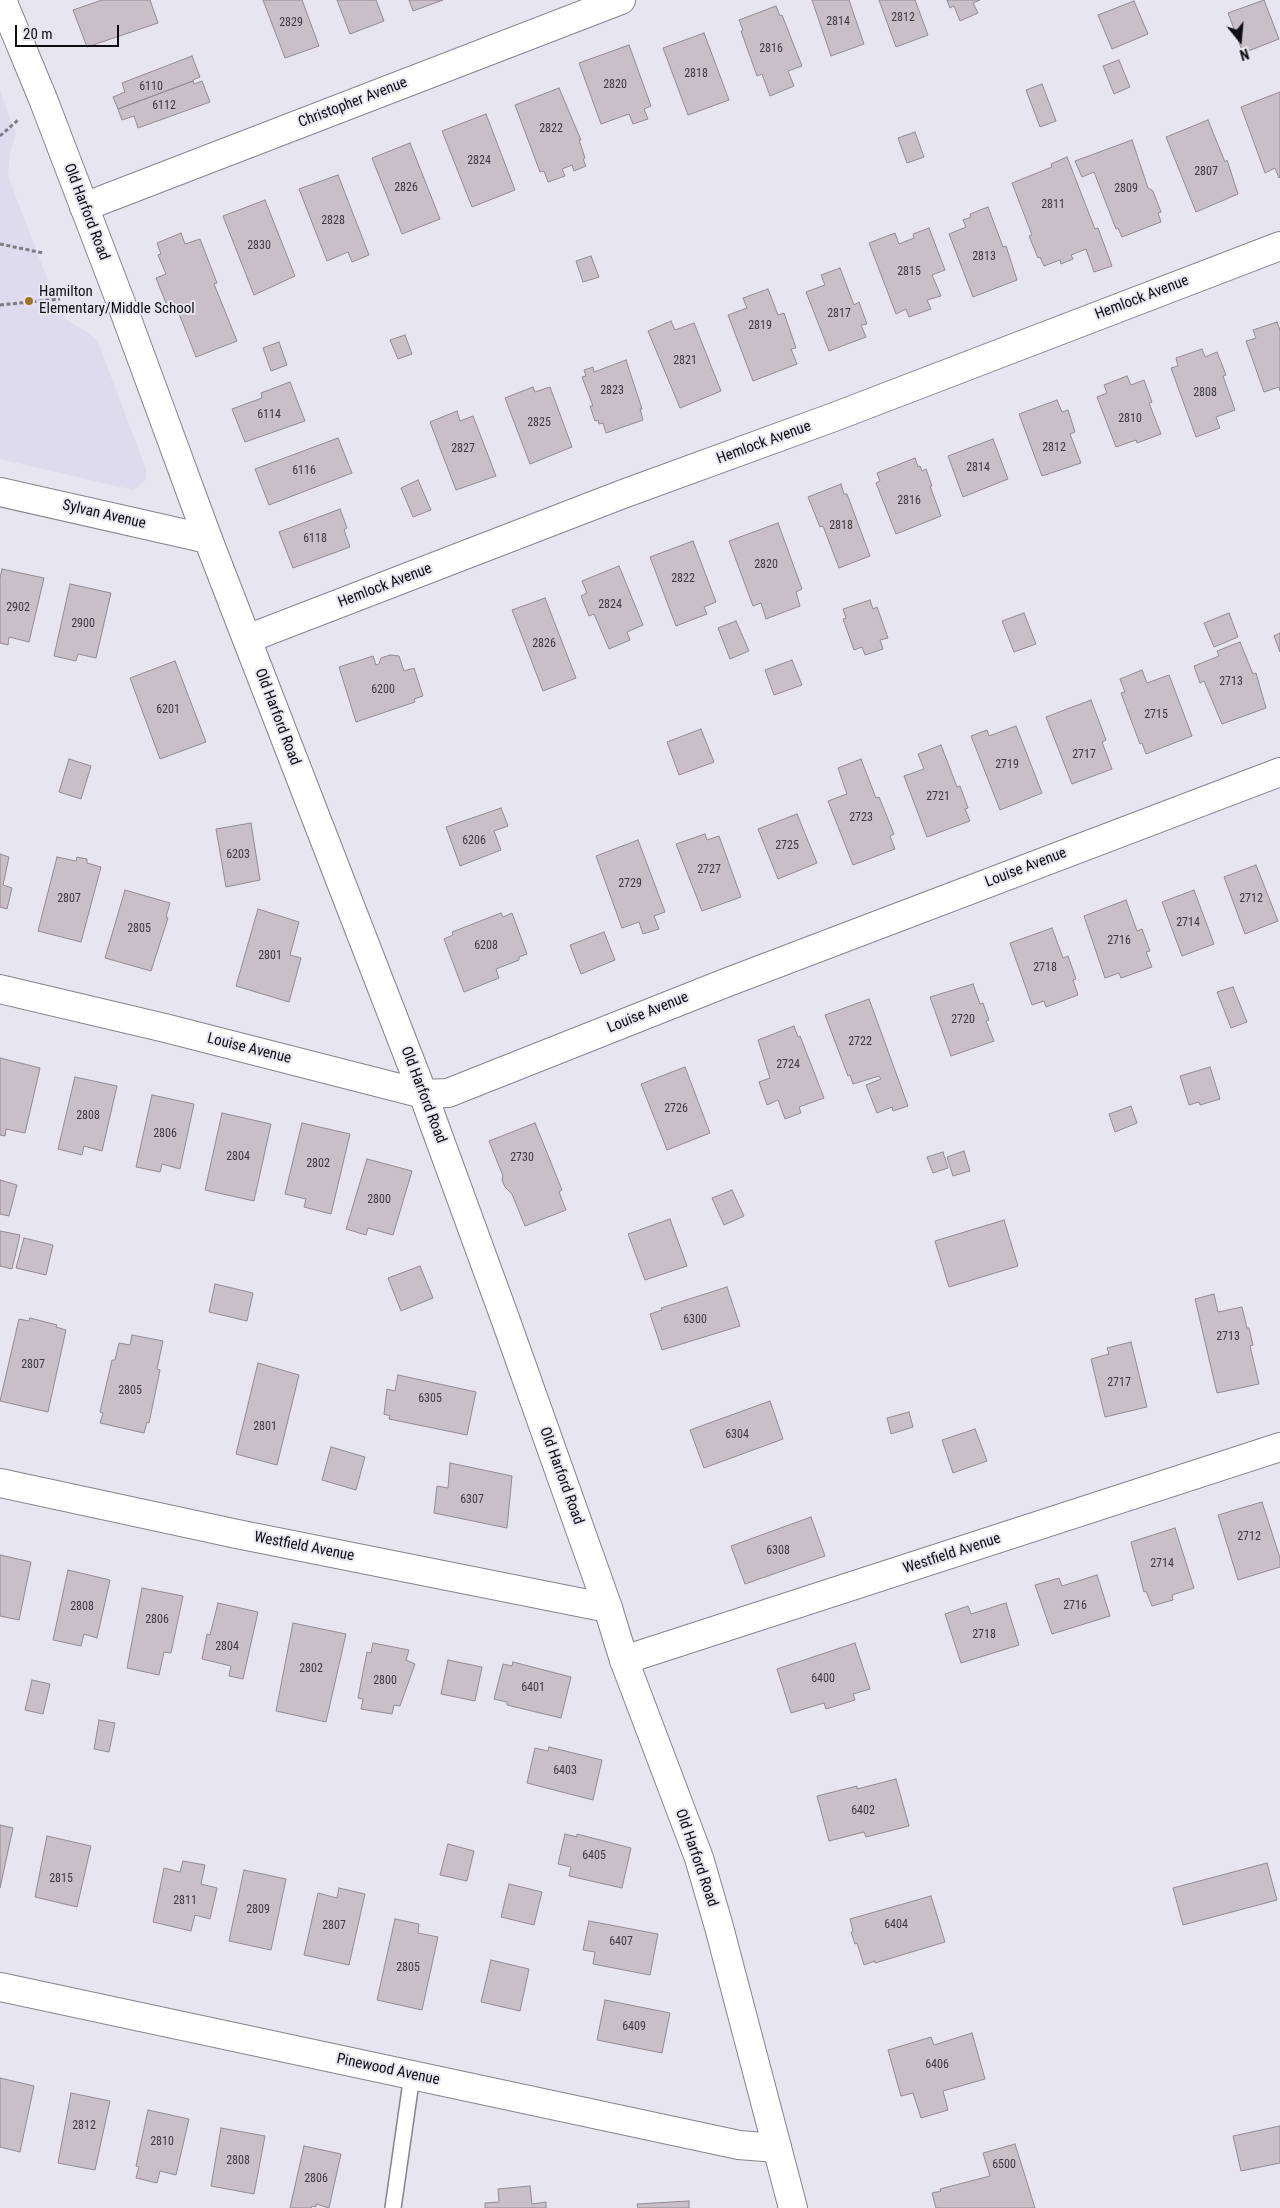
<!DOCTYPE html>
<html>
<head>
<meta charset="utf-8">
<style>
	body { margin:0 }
	#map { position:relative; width:1280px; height:2208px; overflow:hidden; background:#e7e5f0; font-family:"Roboto Condensed",sans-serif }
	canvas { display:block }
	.north { position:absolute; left:1215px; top:15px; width:50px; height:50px; -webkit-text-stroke:4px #e7e5f0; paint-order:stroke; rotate:163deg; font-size:14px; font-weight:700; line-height:20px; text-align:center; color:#0e0d11 }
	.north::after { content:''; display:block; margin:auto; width:18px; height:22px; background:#0e0d11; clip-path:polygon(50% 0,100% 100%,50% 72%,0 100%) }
	.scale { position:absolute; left:15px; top:25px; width:104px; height:22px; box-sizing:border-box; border:2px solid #0e0d11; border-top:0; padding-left:6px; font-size:15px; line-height:18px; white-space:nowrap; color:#0e0d11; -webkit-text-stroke:4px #e7e5f0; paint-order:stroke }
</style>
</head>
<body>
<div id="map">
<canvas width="1280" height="2208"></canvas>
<div class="north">N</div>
<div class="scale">20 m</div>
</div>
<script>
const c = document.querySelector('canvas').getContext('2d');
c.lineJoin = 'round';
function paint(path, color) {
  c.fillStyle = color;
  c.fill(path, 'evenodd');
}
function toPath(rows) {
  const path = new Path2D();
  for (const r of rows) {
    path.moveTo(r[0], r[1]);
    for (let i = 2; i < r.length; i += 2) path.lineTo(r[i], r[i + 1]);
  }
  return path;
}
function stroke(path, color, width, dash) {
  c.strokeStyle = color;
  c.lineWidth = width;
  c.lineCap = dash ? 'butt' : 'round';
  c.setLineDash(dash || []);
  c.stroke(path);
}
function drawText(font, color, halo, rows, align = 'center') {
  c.font = font + ' "Roboto Condensed",sans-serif';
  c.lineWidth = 4;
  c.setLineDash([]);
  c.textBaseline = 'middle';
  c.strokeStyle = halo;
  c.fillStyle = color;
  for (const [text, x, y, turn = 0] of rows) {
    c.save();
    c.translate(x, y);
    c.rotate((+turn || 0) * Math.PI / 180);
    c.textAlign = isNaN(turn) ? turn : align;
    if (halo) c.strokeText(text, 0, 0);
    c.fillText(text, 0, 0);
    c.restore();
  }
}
paint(toPath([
	[0,91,16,134,10,152,8,176,49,283,66,319,90,334,97,341,101,350,146,469,146,480,133,490,0,459]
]), '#dfdbee');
const building = toPath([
	[102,0,150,0,158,23,87,47,73,10,102,0],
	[263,0,302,0,319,46,285,58,263,0],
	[337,0,376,0,384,21,350,34,337,0],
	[409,0,443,0,413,11,409,0],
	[812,0,849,0,864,44,831,56,812,0],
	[879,0,915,0,928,35,896,47,879,0],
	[947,0,980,0,973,3,978,13,960,21,954,6,950,8,947,0],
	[1264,0,1279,39,1243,53,1228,13,1264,0],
	[1134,1,1148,34,1112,49,1098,15,1134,1],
	[776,6,780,16,782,15,802,66,788,71,794,86,770,96,762,74,757,76,741,31,743,30,739,20,776,6],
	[704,33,729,100,688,115,663,48,704,33],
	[629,45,651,106,644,109,648,119,633,124,629,114,601,124,579,63,629,45],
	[192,56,200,77,193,80,193,81,118,109,113,97,125,92,122,83,192,56],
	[1119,60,1130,87,1114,94,1103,66,1119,60],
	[193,81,194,84,202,81,210,102,138,128,134,116,122,120,118,109,193,81],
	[1042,84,1056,121,1040,127,1026,90,1042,84],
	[559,88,581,140,579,140,585,158,583,159,586,166,574,171,572,165,562,169,565,176,548,182,544,171,540,172,515,105,559,88],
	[1280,92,1280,177,1279,178,1275,168,1265,173,1241,107,1280,92],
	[486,114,515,190,472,207,442,131,486,114],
	[1208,120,1225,162,1227,160,1238,194,1196,212,1166,137,1208,120],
	[915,132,924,157,907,163,898,138,915,132],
	[1132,140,1148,188,1153,191,1161,212,1158,213,1161,222,1122,237,1118,228,1116,229,1094,172,1082,177,1075,161,1132,140],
	[410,143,440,219,402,234,372,158,410,143],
	[1067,157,1095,229,1098,228,1112,266,1094,272,1086,249,1071,255,1073,259,1061,264,1060,260,1044,266,1040,257,1038,258,1029,236,1032,235,1012,183,1052,167,1051,164,1067,157],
	[338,175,369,255,352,262,348,252,327,261,299,189,338,175],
	[265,200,295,276,254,295,223,216,265,200],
	[988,207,1003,247,1006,246,1017,280,973,297,949,234,966,227,963,220,971,217,970,214,988,207],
	[929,228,945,270,932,275,941,296,927,300,931,309,909,317,906,309,896,314,869,243,895,233,899,244,914,238,913,234,929,228],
	[181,233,185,244,200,239,217,283,214,284,237,341,196,357,178,311,170,313,156,278,166,274,158,255,161,254,157,243,181,233],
	[591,256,599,277,583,282,576,261,591,256],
	[840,268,854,305,859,302,867,324,861,325,866,337,829,351,806,292,825,285,821,275,840,268],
	[768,289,778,315,784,313,796,348,791,349,797,364,753,381,728,315,747,308,743,298,768,289],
	[671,321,675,330,694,323,721,391,680,408,648,331,671,321],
	[1277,322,1280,330,1280,391,1279,387,1264,392,1246,341,1256,338,1253,330,1277,322],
	[405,335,412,354,398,359,390,340,405,335],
	[279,342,287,365,271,371,263,348,279,342],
	[1202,349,1205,357,1217,352,1226,375,1223,376,1235,410,1216,417,1220,428,1196,437,1171,368,1178,366,1176,358,1202,349],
	[626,360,642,409,640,409,643,420,606,433,603,423,599,424,598,420,595,421,590,406,593,406,582,377,586,376,584,370,593,367,594,372,626,360],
	[1127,376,1131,385,1144,380,1152,402,1149,403,1161,434,1137,443,1136,440,1116,447,1097,397,1107,393,1104,385,1127,376],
	[290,382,305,421,245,442,232,409,262,398,261,393,290,382],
	[533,387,535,392,550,387,572,447,530,464,505,398,533,387],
	[1057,400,1062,412,1068,410,1075,432,1070,434,1081,463,1042,476,1019,414,1057,400],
	[457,411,460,421,473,416,496,476,456,490,430,422,457,411],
	[338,438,352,473,269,505,255,469,338,438],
	[993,439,1008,479,963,497,948,456,993,439],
	[915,458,918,467,920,466,922,471,926,469,932,486,930,486,941,516,896,534,876,483,880,481,877,473,915,458],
	[418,480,431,510,413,517,401,488,418,480],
	[841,484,844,494,847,494,870,556,839,568,823,526,820,527,808,497,841,484],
	[340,509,347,528,344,530,350,547,293,568,279,532,340,509],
	[778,523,802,589,796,592,800,606,766,619,761,603,753,606,729,541,778,523],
	[693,541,716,602,704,607,707,614,676,626,650,557,693,541],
	[619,566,643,625,627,632,630,640,609,649,594,614,589,616,581,596,587,593,582,581,619,566],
	[2,569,44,578,29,642,9,637,8,645,0,643,0,578,2,569],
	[70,584,111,593,96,658,78,654,76,661,54,656,70,584],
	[545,598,576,678,543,691,512,610,545,598],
	[870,600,873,609,877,607,888,638,880,640,883,649,865,655,862,647,854,650,843,619,846,618,843,609,870,600],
	[1024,613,1036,644,1014,652,1002,621,1024,613],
	[1229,613,1238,637,1214,647,1204,623,1229,613],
	[736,621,749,651,730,659,718,628,736,621],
	[1280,633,1280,652,1274,636,1280,633],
	[1240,642,1253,674,1256,673,1266,708,1222,724,1204,681,1200,683,1194,666,1219,656,1217,651,1240,642],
	[390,655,399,656,404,671,414,668,423,696,414,699,415,702,356,722,339,667,373,656,376,665,379,664,381,658,390,655],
	[792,660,802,685,774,695,765,670,792,660],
	[175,661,206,742,160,759,130,678,175,661],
	[1142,670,1147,683,1169,675,1192,736,1146,754,1142,743,1140,744,1121,693,1125,692,1120,679,1142,670],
	[1091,700,1106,740,1102,742,1112,769,1072,784,1046,717,1091,700],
	[1016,726,1042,793,1000,810,971,736,987,730,989,736,1016,726],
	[701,729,714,762,679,775,667,742,701,729],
	[941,745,957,787,960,786,968,808,965,809,970,821,927,837,904,776,924,769,918,754,941,745],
	[69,759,91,766,81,799,59,792,69,759],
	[861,759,876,798,879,797,894,834,890,836,895,849,853,865,828,801,847,794,838,768,861,759],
	[501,808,508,826,494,831,501,850,460,866,446,827,501,808],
	[797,814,817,863,778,879,758,829,797,814],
	[251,823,260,880,226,887,216,829,251,823],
	[705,834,707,840,719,836,741,897,702,911,676,844,705,834],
	[638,840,665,912,654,916,659,929,643,934,639,922,622,928,596,856,638,840],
	[0,854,9,857,3,885,12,888,7,909,0,907,0,854],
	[57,857,76,861,77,857,87,859,87,863,101,867,81,942,38,931,57,857],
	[1256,865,1278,921,1245,934,1224,877,1256,865],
	[125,890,170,903,166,917,168,918,151,971,105,958,125,890],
	[1194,890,1214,944,1182,956,1162,902,1194,890],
	[1126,900,1137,931,1142,929,1150,951,1146,952,1152,967,1121,978,1119,973,1105,978,1084,916,1126,900],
	[258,909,299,922,290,955,301,958,289,1002,236,986,258,909],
	[501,913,503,917,512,913,527,954,519,957,519,960,496,969,499,978,464,992,444,939,453,935,452,932,501,913],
	[1052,928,1063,958,1068,956,1076,979,1073,980,1078,995,1046,1007,1044,1001,1032,1005,1010,943,1052,928],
	[604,932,615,960,581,974,570,945,604,932],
	[973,984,980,1004,983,1003,989,1020,986,1021,994,1041,951,1056,930,997,973,984],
	[1233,987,1247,1022,1231,1028,1217,992,1233,987],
	[869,999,908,1106,893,1111,892,1107,877,1113,866,1085,881,1079,879,1076,853,1084,850,1075,848,1076,825,1015,869,999],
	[794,1026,798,1037,800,1036,824,1098,799,1107,801,1113,785,1119,778,1100,767,1105,759,1082,770,1078,758,1040,794,1026],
	[0,1058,40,1068,25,1133,6,1129,5,1136,0,1135,0,1058],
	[685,1067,710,1133,667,1150,641,1084,685,1067],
	[1210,1067,1220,1099,1200,1105,1199,1102,1189,1105,1180,1076,1210,1067],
	[75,1077,117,1086,102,1151,84,1146,82,1155,58,1149,75,1077],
	[152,1095,194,1104,180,1169,162,1164,160,1172,136,1167,152,1095],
	[1131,1106,1137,1123,1115,1132,1109,1114,1131,1106],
	[222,1113,271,1124,254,1201,205,1190,222,1113],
	[302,1123,350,1134,331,1214,304,1207,306,1199,285,1194,302,1123],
	[535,1123,562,1190,559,1192,566,1210,525,1226,512,1194,505,1187,502,1180,503,1176,489,1141,535,1123],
	[964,1151,970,1171,953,1176,947,1157,964,1151],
	[943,1152,948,1168,933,1173,927,1157,943,1152],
	[367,1159,412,1171,393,1235,368,1228,366,1235,346,1229,367,1159],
	[0,1180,17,1185,9,1216,0,1214,0,1180],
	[732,1190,744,1216,724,1225,712,1198,732,1190],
	[670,1219,687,1266,645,1280,628,1234,670,1219],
	[1004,1220,1018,1266,949,1287,935,1241,1004,1220],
	[0,1231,20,1235,12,1269,0,1266,0,1231],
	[24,1238,53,1245,46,1275,16,1268,24,1238],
	[420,1266,433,1298,401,1311,388,1278,420,1266],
	[215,1284,253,1293,247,1321,209,1312,215,1284],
	[727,1287,740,1326,662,1350,650,1314,662,1310,661,1308,727,1287],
	[1214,1294,1218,1312,1242,1307,1247,1328,1249,1328,1253,1345,1250,1346,1259,1384,1217,1393,1195,1299,1214,1294],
	[30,1318,57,1325,56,1327,66,1330,48,1412,0,1401,19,1319,29,1321,30,1318],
	[132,1335,163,1341,157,1369,160,1370,149,1423,147,1422,144,1433,100,1423,103,1413,100,1412,112,1360,115,1360,119,1343,130,1345,132,1335],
	[1131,1342,1147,1407,1105,1417,1091,1359,1109,1354,1107,1348,1131,1342],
	[258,1363,299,1375,277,1465,236,1454,258,1363],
	[398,1375,476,1392,467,1435,389,1419,390,1416,384,1414,387,1389,395,1391,398,1375],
	[770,1401,783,1439,704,1468,690,1430,770,1401],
	[909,1412,913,1427,891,1434,887,1418,909,1412],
	[975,1429,987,1461,953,1473,942,1440,975,1429],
	[331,1447,365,1457,356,1490,322,1480,331,1447],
	[450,1463,512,1476,507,1528,434,1513,437,1486,448,1488,450,1463],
	[1262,1502,1280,1558,1280,1567,1238,1580,1218,1515,1262,1502],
	[811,1517,825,1556,745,1584,731,1546,811,1517],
	[1175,1528,1194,1588,1172,1595,1173,1600,1152,1606,1146,1591,1144,1592,1131,1542,1175,1528],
	[0,1555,31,1562,19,1620,0,1616,0,1555],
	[68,1570,110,1580,97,1638,84,1634,81,1646,53,1640,68,1570],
	[1097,1575,1110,1616,1052,1634,1035,1585,1059,1578,1062,1586,1097,1575],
	[142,1588,183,1596,171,1653,164,1652,159,1675,127,1668,142,1588],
	[218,1603,258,1612,243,1679,229,1676,231,1666,202,1659,207,1634,210,1635,218,1603],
	[1006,1603,1019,1645,961,1663,945,1614,968,1606,971,1614,1006,1603],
	[293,1623,346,1634,326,1722,276,1711,293,1623],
	[373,1643,409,1650,406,1660,415,1664,400,1706,394,1705,392,1714,361,1709,363,1699,358,1698,367,1652,371,1653,373,1643],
	[855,1643,870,1689,853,1694,855,1700,826,1709,824,1703,791,1713,777,1669,855,1643],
	[448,1660,482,1667,475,1701,441,1694,448,1660],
	[513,1662,571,1677,561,1718,507,1705,507,1702,494,1699,503,1664,512,1666,513,1662],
	[32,1680,50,1684,43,1714,25,1710,32,1680],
	[99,1720,115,1723,109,1752,94,1749,99,1720],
	[549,1747,602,1760,593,1800,527,1783,535,1748,548,1751,549,1747],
	[896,1779,909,1826,866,1837,864,1832,829,1841,817,1796,857,1786,857,1789,896,1779],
	[0,1825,13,1828,0,1888,0,1825],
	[565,1834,577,1837,577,1834,631,1848,622,1888,569,1876,571,1867,558,1864,565,1834],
	[47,1836,91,1846,77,1907,35,1897,47,1836],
	[448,1844,474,1851,467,1881,440,1875,448,1844],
	[183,1861,205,1865,201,1884,217,1888,210,1919,195,1915,191,1931,153,1922,164,1868,180,1872,183,1861],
	[1267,1863,1277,1900,1183,1925,1173,1888,1267,1863],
	[244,1870,286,1879,271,1950,229,1941,244,1870],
	[509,1884,542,1892,534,1925,501,1917,509,1884],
	[339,1888,365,1894,349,1965,304,1955,318,1893,337,1898,339,1888],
	[931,1896,945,1942,875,1963,875,1961,864,1965,857,1943,855,1944,851,1932,853,1931,850,1919,931,1896],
	[395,1919,419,1924,418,1933,438,1937,422,2010,377,2000,395,1919],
	[589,1921,658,1934,650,1975,593,1964,595,1952,583,1950,589,1921],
	[491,1960,529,1969,520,2011,481,2002,491,1960],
	[605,2000,670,2013,662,2053,597,2040,605,2000],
	[972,2033,985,2079,943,2091,948,2110,921,2118,913,2093,901,2096,888,2050,931,2037,934,2045,972,2033],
	[0,2078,34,2086,20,2152,0,2147,0,2078],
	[71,2093,110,2101,95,2170,58,2163,71,2093],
	[148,2110,189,2119,176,2175,160,2171,157,2183,136,2178,139,2167,136,2166,148,2110],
	[1280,2126,1280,2163,1241,2171,1233,2136,1280,2126],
	[221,2128,265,2136,254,2194,211,2186,221,2128],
	[1015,2144,1035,2208,936,2208,932,2193,941,2191,940,2189,990,2176,983,2153,1015,2144],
	[304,2146,341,2154,329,2208,316,2204,316,2207,312,2206,311,2208,290,2208,304,2146],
	[530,2186,532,2204,546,2202,546,2208,485,2208,485,2203,499,2202,498,2189,530,2186],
	[689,2201,689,2208,638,2208,637,2204,689,2201]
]);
paint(building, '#c8bfc8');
stroke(building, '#938a93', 1);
const lane = toPath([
	[393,2208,412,2075]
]);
const street = toPath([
	[84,207,621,0],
	[0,492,208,539],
	[247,639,623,494,834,417,1280,246],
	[0,989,165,1028,423,1094,448,1093,728,982,1280,772],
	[0,1483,237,1534,608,1608],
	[624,1660,1280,1447],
	[0,1987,739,2145,777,2148]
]);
const secondary = toPath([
	[2,0,43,99,123,308,208,539,423,1094,506,1321,608,1608,624,1660,699,1858,719,1927,793,2208]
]);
stroke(lane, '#86838e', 18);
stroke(street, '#86838e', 30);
stroke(secondary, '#86838e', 30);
stroke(toPath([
	[0,136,18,120],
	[0,244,43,253],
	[0,305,60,299]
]), '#7e7c84', 3, [4, 2.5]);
stroke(lane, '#fff', 15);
stroke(street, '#fff', 28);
stroke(secondary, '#fff', 28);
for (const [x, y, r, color] of [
	[29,301,5,"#9e7322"]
]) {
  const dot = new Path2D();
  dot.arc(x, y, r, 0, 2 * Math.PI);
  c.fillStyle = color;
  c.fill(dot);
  stroke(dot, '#e7e5f0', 2);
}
drawText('12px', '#3c3a3f', null, [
	["2812",903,18],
	["2814",838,22],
	["2829",291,23],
	["2816",771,49],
	["2818",696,74],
	["2820",615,85],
	["6110",151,87],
	["6112",164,106],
	["2822",551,129],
	["2824",479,161],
	["2807",1206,172],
	["2826",406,188],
	["2809",1126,189],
	["2811",1053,205],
	["2828",333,221],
	["2830",259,246],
	["2813",984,257],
	["2815",909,272],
	["2817",839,314],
	["2819",760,326],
	["2821",685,361],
	["2823",612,391],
	["2808",1205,393],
	["6114",269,415],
	["2810",1130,419],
	["2825",539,423],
	["2812",1054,448],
	["2827",463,449],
	["2814",978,468],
	["6116",304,471],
	["2816",909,501],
	["2818",841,526],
	["6118",315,539],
	["2820",766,565],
	["2822",683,579],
	["2824",610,605],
	["2902",18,608],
	["2900",83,624],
	["2826",544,644],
	["2713",1231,682],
	["6200",383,690],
	["6201",168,710],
	["2715",1156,715],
	["2717",1084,755],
	["2719",1007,765],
	["2721",938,797],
	["2723",861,818],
	["6206",474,841],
	["2725",787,846],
	["6203",238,855],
	["2727",709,870],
	["2729",630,884],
	["2807",69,899],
	["2712",1251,899],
	["2714",1188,923],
	["2805",139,929],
	["2716",1119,941],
	["6208",486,946],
	["2801",270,956],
	["2718",1045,968],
	["2720",963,1020],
	["2722",860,1042],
	["2724",788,1065],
	["2726",676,1109],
	["2808",88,1116],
	["2806",165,1134],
	["2804",238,1157],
	["2730",522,1158],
	["2802",318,1164],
	["2800",379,1200],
	["6300",695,1320],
	["2713",1228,1337],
	["2807",33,1365],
	["2717",1119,1383],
	["2805",130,1391],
	["6305",430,1399],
	["2801",265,1427],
	["6304",737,1435],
	["6307",472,1500],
	["2712",1249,1537],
	["6308",778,1551],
	["2714",1162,1564],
	["2716",1075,1606],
	["2808",82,1607],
	["2806",157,1620],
	["2718",984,1635],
	["2804",227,1647],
	["2802",311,1669],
	["6400",823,1679],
	["2800",385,1681],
	["6401",533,1688],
	["6403",565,1771],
	["6402",863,1811],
	["6405",594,1856],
	["2815",61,1879],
	["2811",185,1901],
	["2809",258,1910],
	["6404",896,1925],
	["2807",334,1926],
	["6407",621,1942],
	["2805",408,1968],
	["6409",634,2027],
	["6406",937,2065],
	["2812",84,2126],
	["2810",162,2142],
	["2808",238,2161],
	["6500",1004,2165],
	["2806",316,2179]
]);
drawText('15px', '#0e0d11', '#e7e5f0', [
	["Christopher Avenue",353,103,-21],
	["Old Harford Road",86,212,69],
	["Hemlock Avenue",1142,298,-21],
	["Hemlock Avenue",764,443,-20],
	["Sylvan Avenue",104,515,13],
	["Hemlock Avenue",385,586,-21],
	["Old Harford Road",277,717,69],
	["Louise Avenue",1026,868,-21],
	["Louise Avenue",648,1013,-22],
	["Louise Avenue",249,1049,14],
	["Old Harford Road",423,1095,69],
	["Old Harford Road",561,1476,70],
	["Westfield Avenue",304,1547,11],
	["Westfield Avenue",952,1554,-18],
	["Old Harford Road",696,1858,71],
	["Pinewood Avenue",388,2070,12]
]);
drawText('15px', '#0e0d11', '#e7e5f0', [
	["Hamilton",39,292],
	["Elementary/Middle School",39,309]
], 'left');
</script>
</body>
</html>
